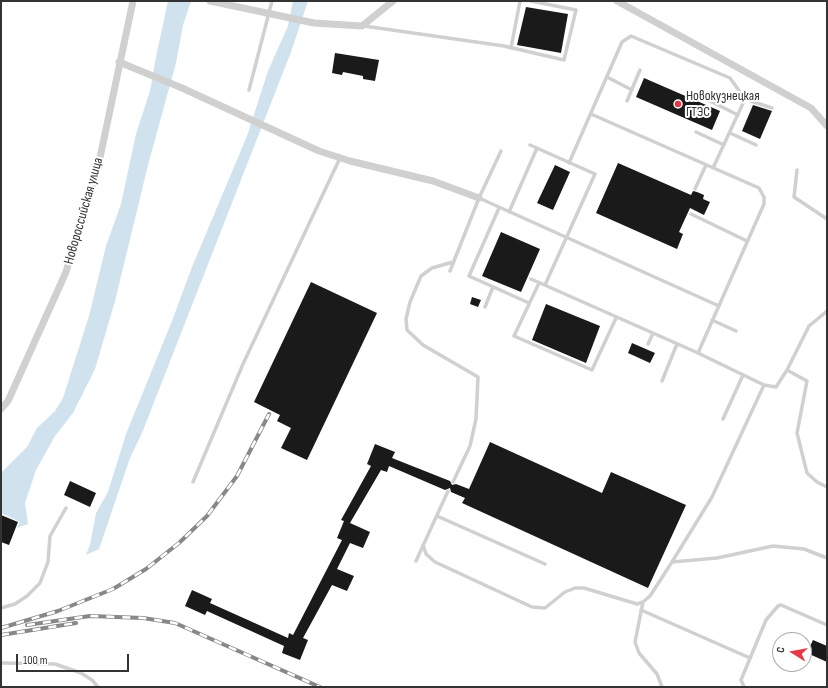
<!DOCTYPE html>
<html>
<head>
<meta charset="utf-8">
<style>
	body { margin:0 }
	#map { position:relative; width:828px; height:688px; overflow:hidden; background:#fff; font-family:"Sofia Sans Condensed",sans-serif }
	canvas { display:block }
	.frame { position:absolute; inset:0; border:2px solid #333; pointer-events:none }
	.north { position:absolute; left:772px; top:632px; width:40px; height:40px; box-sizing:border-box; background:#fff; border:1px solid #adadad; border-radius:50%; rotate:281deg; font-size:11px; font-weight:700; line-height:16px; text-align:center; color:#333 }
	.north::after { content:''; display:block; margin:auto; width:14px; height:18px; background:#e63946; clip-path:polygon(50% 0,100% 100%,50% 72%,0 100%) }
	.scale { position:absolute; left:16px; top:654px; width:113px; height:18px; box-sizing:border-box; border:2px solid #333; border-top:0; padding-left:5px; font-size:12px; line-height:14px; white-space:nowrap; color:#333; -webkit-text-stroke:3px #fff; paint-order:stroke }
</style>
</head>
<body>
<div id="map">
<canvas width="828" height="688"></canvas>
<div class="frame"></div>
<div class="north">С</div>
<div class="scale">100 m</div>
</div>
<script>
const c = document.querySelector('canvas').getContext('2d');
c.lineJoin = 'round';
function paint(path, color) {
  c.fillStyle = color;
  c.fill(path, 'evenodd');
}
function toPath(rows) {
  const path = new Path2D();
  for (const r of rows) {
    path.moveTo(r[0], r[1]);
    for (let i = 2; i < r.length; i += 2) path.lineTo(r[i], r[i + 1]);
  }
  return path;
}
function stroke(path, color, width, dash) {
  c.strokeStyle = color;
  c.lineWidth = width;
  c.lineCap = dash ? 'butt' : 'round';
  c.setLineDash(dash || []);
  c.stroke(path);
}
function drawText(font, color, halo, rows, align = 'center') {
  c.font = font + ' "Sofia Sans Condensed",sans-serif';
  c.lineWidth = 4;
  c.setLineDash([]);
  c.textBaseline = 'middle';
  c.strokeStyle = halo;
  c.fillStyle = color;
  for (const [text, x, y, turn = 0] of rows) {
    c.save();
    c.translate(x, y);
    c.rotate((+turn || 0) * Math.PI / 180);
    c.textAlign = isNaN(turn) ? turn : align;
    if (halo) c.strokeText(text, 0, 0);
    c.fillText(text, 0, 0);
    c.restore();
  }
}
paint(toPath([
	[168,1,191,1,183,25,176,63,148,165,115,301,95,369,73,413,55,436,36,470,25,503,28,524,17,528,20,522,1,513,1,473,27,447,37,428,55,411,63,398,89,316,106,246,121,204,136,134,150,91,156,57],
	[293,1,308,1,291,52,142,433,130,458,99,549,86,555,90,545,96,513,108,492,126,434,172,321,192,267,247,136,268,71,288,26]
]), '#cfe2ee');
paint(toPath([
	[526,7,568,14,561,53,517,45],
	[335,53,379,60,375,81,363,79,363,76,343,72,342,75,332,73],
	[644,78,720,111,712,130,636,97],
	[753,105,772,111,760,139,742,131],
	[618,163,691,195,693,191,697,192,704,195,703,199,710,202,704,215,690,208,679,232,683,234,677,249,596,213],
	[555,165,570,172,553,210,537,203],
	[501,232,540,249,521,292,482,276],
	[311,282,377,313,307,460,281,448,291,428,277,421,280,415,254,402],
	[472,297,481,300,478,307,470,304],
	[546,304,600,326,586,363,532,340],
	[632,343,655,353,650,363,628,353],
	[490,442,602,493,611,472,686,505,648,588,462,503,465,498,451,492,450,488,445,490,389,466,387,472,381,470,350,523,370,532,363,548,350,543,337,569,354,576,347,591,332,585,303,638,308,640,300,660,282,653,284,646,207,611,205,615,185,606,192,590,212,599,210,603,288,638,289,633,293,635,342,540,337,538,344,521,341,520,371,466,367,464,375,444,395,452,392,458,450,481,452,485,456,484,469,489],
	[70,481,96,493,90,507,64,495],
	[1,515,18,522,9,545,1,542],
	[813,640,827,646,827,662,807,653]
]), '#1a1a1a');
stroke(toPath([
	[364,26,504,46,564,60,576,10,531,1],
	[511,48,520,1],
	[607,77,632,90],
	[249,90,272,1],
	[706,99,738,115],
	[627,101,640,70],
	[591,114,759,188,764,197,764,204,698,353],
	[696,132,724,145],
	[730,133,756,145],
	[530,145,595,174,545,285],
	[569,163,622,42,631,36,730,78,745,99,772,108],
	[713,168,745,99],
	[797,170,794,197,827,219],
	[695,189,706,165],
	[479,198,719,306],
	[499,208,469,276,529,303],
	[509,212,537,148],
	[691,214,747,241],
	[450,271,479,198,501,151],
	[531,279,698,353,764,385,776,387,787,370,809,326,827,311],
	[539,283,514,336,592,370,616,318],
	[485,307,493,287],
	[712,320,736,331],
	[648,344,653,333],
	[787,370,807,381,797,433,807,473,817,482,827,487],
	[662,381,677,344],
	[723,419,743,375],
	[193,482,243,364,340,158],
	[453,482,470,446,476,419,478,377,423,345,407,330,406,319,410,302,421,276,432,268,453,262],
	[437,516,545,564],
	[423,545,426,554,435,562,532,607,545,608,565,592,575,588,584,588,637,604,643,602,650,596,672,562,712,497,764,385],
	[416,561,448,491],
	[672,562,717,558,773,546,804,549,827,558],
	[643,602,635,642,639,653,657,674,662,687],
	[1,608,15,604,27,596,40,583,48,562,50,536,66,508],
	[641,610,750,658],
	[1,663,55,664,81,673,92,680,98,687],
	[744,687,741,680,766,620,778,606,781,605,827,625]
]), '#d0d0d0', 3.5);
stroke(toPath([
	[210,1,314,23,362,26,393,1],
	[617,1,811,108,827,126],
	[119,62,182,88,319,151,350,161,433,181,479,198],
	[1,409,8,401,66,272,98,167,133,1]
]), '#d0d0d0', 7);
const rail = toPath([
	[27,625,90,616,143,618,175,623,320,687],
	[1,628,58,611,113,589,146,569,179,543,207,516,237,476,269,414],
	[1,635,76,623]
]);
stroke(rail, '#888', 4);
stroke(rail, '#fff', 2.5, [8]);
for (const [x, y, r, color] of [
	[678,104,4,"#e63946"]
]) {
  const dot = new Path2D();
  dot.arc(x, y, r, 0, 2 * Math.PI);
  c.fillStyle = color;
  c.fill(dot);
  stroke(dot, '#fff', 1.5);
}
drawText('14px', '#333', '#fff', [
	["Новокузнецкая",686,96],
	["ГТЭС",686,112]
], 'left');
drawText('14px', '#333', '#fff', [
	["Новороссийская улица",84,211,-74]
]);
</script>
</body>
</html>
